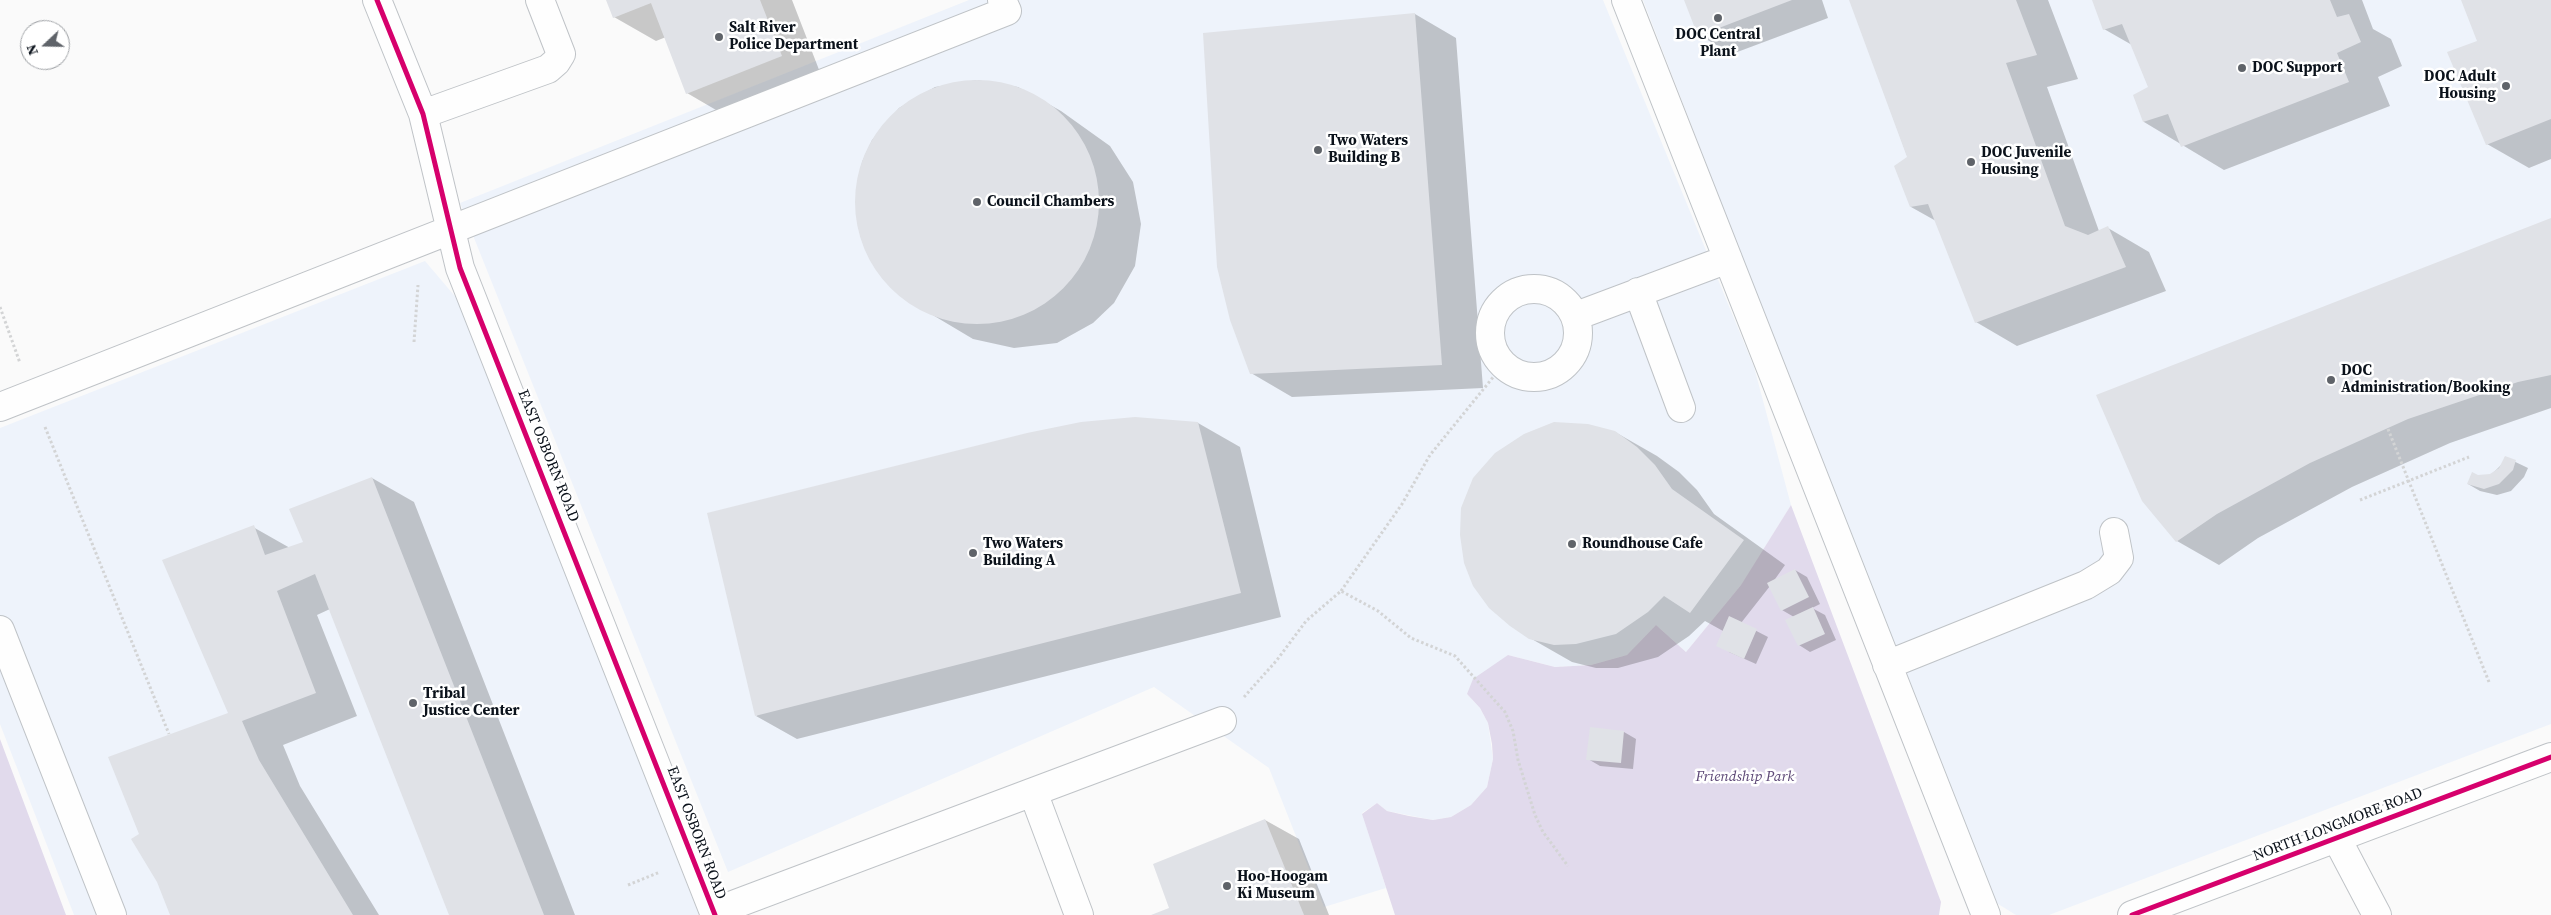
<!DOCTYPE html>
<html>
<head>
<meta charset="utf-8">
<style>
	body { margin:0 }
	#map { position:relative; width:2551px; height:915px; overflow:hidden; background:#fafafa; font-family:"Source Serif 4",serif }
	canvas { display:block }
	.north { position:absolute; left:20px; top:20px; width:50px; height:50px; box-sizing:border-box; background:#fff; border:1px solid #9da0a4; border-radius:50%; rotate:249deg; font-size:14px; font-weight:700; line-height:20px; text-align:center; color:#0b121b }
	.north::after { content:''; display:block; margin:auto; width:18px; height:22px; background:#5f6369; clip-path:polygon(50% 0,100% 100%,50% 72%,0 100%) }
</style>
</head>
<body>
<div id="map">
<canvas width="2551" height="915"></canvas>
<div class="north">N</div>
</div>
<script>
const c = document.querySelector('canvas').getContext('2d');
c.lineJoin = 'round';
function paint(path, color) {
  c.fillStyle = color;
  c.fill(path, 'evenodd');
}
function toPath(rows) {
  const path = new Path2D();
  for (const r of rows) {
    if (r.length === 3) {
      path.moveTo(r[0] + r[2], r[1]);
      path.arc(r[0], r[1], r[2], 0, 2 * Math.PI);
      continue;
    }
    path.moveTo(r[0], r[1]);
    for (let i = 2; i < r.length; i += 2) path.lineTo(r[i], r[i + 1]);
  }
  return path;
}
function stroke(path, color, width, dash) {
  c.strokeStyle = color;
  c.lineWidth = width;
  c.lineCap = dash ? 'butt' : 'round';
  c.setLineDash(dash || []);
  c.stroke(path);
}
function drawText(font, color, halo, rows, align = 'center') {
  c.font = font + ' "Source Serif 4",serif';
  c.lineWidth = 5;
  c.setLineDash([]);
  c.textBaseline = 'middle';
  c.strokeStyle = halo;
  c.fillStyle = color;
  for (const [text, x, y, turn = 0] of rows) {
    c.save();
    c.translate(x, y);
    c.rotate((+turn || 0) * Math.PI / 180);
    c.textAlign = isNaN(turn) ? turn : align;
    if (halo) c.strokeText(text, 0, 0);
    c.fillText(text, 0, 0);
    c.restore();
  }
}
paint(toPath([
	[969,0,1603,0,1754,367,1791,505,1741,585,1686,652,1656,625,1627,655,1591,665,1555,667,1508,655,1467,694,1480,708,1488,723,1493,759,1487,787,1471,805,1451,817,1433,820,1387,811,1377,803,1362,813,1386,888,1324,907,1269,768,1154,687,728,872,460,203],
	[1643,0,2551,0,2551,724,2049,915,2016,915,1990,899],
	[425,261,459,301,699,915,74,915,0,724,0,428]
]), '#eef3fb');
paint(toPath([
	[1791,505,1941,902,1939,915,1395,915,1362,814,1377,803,1387,811,1409,816,1433,820,1451,817,1471,805,1487,787,1493,759,1492,744,1488,723,1480,708,1467,694,1473,679,1508,655,1555,667,1591,665,1627,655,1656,625,1686,652,1741,585],
	[0,739,66,915,0,915]
]), '#e1daec');
paint(toPath([
	[608,0,792,0,823,80,728,117,687,93,666,37,656,41,614,17],
	[1686,0,1822,0,1828,18,1732,54,1699,35],
	[1850,0,2048,0,2078,79,2047,87,2099,231,2108,228,2149,252,2166,291,2017,346,1976,322,1936,221,1911,207,1908,158],
	[2093,0,2362,0,2373,29,2391,39,2402,66,2378,77,2390,106,2224,170,2144,122,2134,96,2149,88,2132,45,2104,29],
	[2463,0,2551,0,2551,159,2529,168,2487,144,2478,42],
	[1415,14,1456,38,1483,388,1292,397,1251,373],
	[977,80,1018,87,1061,111,1110,146,1133,182,1141,224,1135,266,1114,303,1093,323,1057,343,1014,348,973,339,931,314,886,282,864,246,856,204,862,162,872,140,899,108,935,87],
	[2551,219,2551,408,2450,443,2352,487,2258,538,2219,565,2177,541,2143,500],
	[1198,423,1240,447,1281,617,797,739,756,716],
	[1615,432,1657,456,1679,472,1697,490,1714,514,1785,565,1773,582,1795,570,1807,577,1820,604,1812,608,1825,615,1836,640,1810,652,1799,645,1794,617,1782,610,1770,586,1741,623,1768,637,1756,664,1729,652,1723,631,1705,621,1689,636,1658,657,1618,668,1596,668,1572,662,1530,638],
	[2505,457,2528,468,2524,477,2511,491,2497,495,2480,491,2468,484,2479,477,2490,476,2503,463],
	[372,478,414,502,575,915,450,915,330,609,317,615,357,716,283,745,300,786,379,915,171,915,140,835,230,713,253,527,290,548,305,543],
	[1591,728,1624,732,1636,739,1633,769,1600,766,1588,759],
	[1265,820,1299,839,1329,915,1154,915,1171,909]
]), '#0003');
paint(toPath([
	[606,0,760,0,782,56,686,94,651,3,613,18],
	[1684,0,1792,0,1698,36],
	[1849,0,2016,0,2037,55,2006,63,2065,226,2088,235,2108,226,2126,267,1975,323,1928,204,1910,207,1894,166,1907,157],
	[2092,0,2330,0,2337,17,2349,14,2361,42,2337,53,2349,82,2181,147,2168,114,2143,122,2133,95,2148,87,2122,24,2103,30],
	[2461,0,2551,0,2551,119,2486,145,2447,52,2477,41],
	[1415,13,1442,365,1250,374,1230,320,1217,267,1203,33],
	[977,202,122],
	[2551,218,2551,375,2518,382,2408,419,2310,463,2217,514,2176,542,2142,501,2096,395],
	[1135,417,1198,422,1241,593,755,716,707,513,1027,433,1081,422],
	[1554,422,1588,424,1615,431,1637,447,1655,465,1672,489,1744,540,1690,613,1664,596,1648,612,1616,634,1576,644,1554,645,1529,639,1510,626,1489,608,1473,586,1464,563,1460,535,1461,508,1473,478,1495,453,1524,434],
	[2505,456,2516,460,2513,470,2499,484,2484,489,2467,484,2472,472,2478,475,2490,474,2499,468],
	[372,477,544,915,449,915,315,574,277,591,316,693,242,721,259,760,353,915,170,915,157,882,131,839,139,834,108,757,228,713,162,560,254,525,265,555,303,542,289,509],
	[1795,569,1809,597,1781,611,1767,583],
	[1813,607,1825,634,1798,646,1785,620],
	[1729,616,1757,629,1744,659,1716,646],
	[1590,727,1624,731,1621,763,1586,760],
	[1265,819,1304,915,1151,915,1169,908,1153,864]
]), '#e0e2e7');
const minor = toPath([
	[377,0,423,114,460,268,715,915],
	[1626,0,1986,915],
	[423,114,548,69,556,62,561,54,540,0],
	[1534,333,44],
	[1638,292,1681,408],
	[1576,316,1728,259],
	[0,407,1007,11,1002,0],
	[0,630,112,915],
	[1887,665,2086,585,2109,571,2119,558,2114,532],
	[1033,792,1222,721],
	[2337,839,2377,915],
	[714,912,1033,792,1079,915],
	[2132,915,2551,757]
]);
stroke(minor, '#bfc3c7', 30);
stroke(toPath([
	[0,307,20,363],
	[414,342,418,285],
	[45,427,169,734],
	[2388,429,2489,682],
	[2360,500,2469,457],
	[1341,591,1402,504,1430,455,1503,365],
	[1244,697,1277,660,1306,621,1341,591,1378,611,1411,638,1455,656,1505,712,1513,731,1518,760,1535,815,1543,832,1568,866],
	[628,885,660,872]
]), '#d3d4d5', 3, [2.5, 2.5]);
stroke(minor, '#fefefe', 28);
stroke(toPath([
	[377,0,423,114,460,268,715,915],
	[2132,915,2551,757]
]), '#d6006c', 5);
for (const [x, y, r, color] of [
	[1718,18,5,"#5f6369"],
	[719,37,5,"#5f6369"],
	[2242,68,5,"#5f6369"],
	[2506,86,5,"#5f6369"],
	[1318,150,5,"#5f6369"],
	[1971,162,5,"#5f6369"],
	[977,202,5,"#5f6369"],
	[2331,380,5,"#5f6369"],
	[1572,544,5,"#5f6369"],
	[973,553,5,"#5f6369"],
	[413,703,5,"#5f6369"],
	[1227,886,5,"#5f6369"]
]) {
  const dot = new Path2D();
  dot.arc(x, y, r, 0, 2 * Math.PI);
  c.fillStyle = color;
  c.fill(dot);
  stroke(dot, '#fff', 2);
}
drawText('bold 15px', '#0b121b', '#fff', [
	["Salt River",729,28],
	["Police Department",729,45],
	["DOC Central",1718,35,"center"],
	["Plant",1718,52,"center"],
	["DOC Support",2252,68],
	["DOC Adult",2496,77,"right"],
	["Housing",2496,94,"right"],
	["Two Waters",1328,141],
	["Building B",1328,158],
	["DOC Juvenile",1981,153],
	["Housing",1981,170],
	["Council Chambers",987,202],
	["DOC",2341,371],
	["Administration/Booking",2341,388],
	["Two Waters",983,544],
	["Building A",983,561],
	["Roundhouse Cafe",1582,544],
	["Tribal",423,694],
	["Justice Center",423,711],
	["Hoo-Hoogam",1237,877],
	["Ki Museum",1237,894]
], 'left');
drawText('15px', '#0b121b', '#fff', [
	["EAST OSBORN ROAD",548,456,68],
	["NORTH LONGMORE ROAD",2338,825,-21],
	["EAST OSBORN ROAD",696,833,69]
]);
drawText('italic 15px', '#5e4977', '#fff', [
	["Friendship Park",1745,777]
]);
</script>
</body>
</html>
